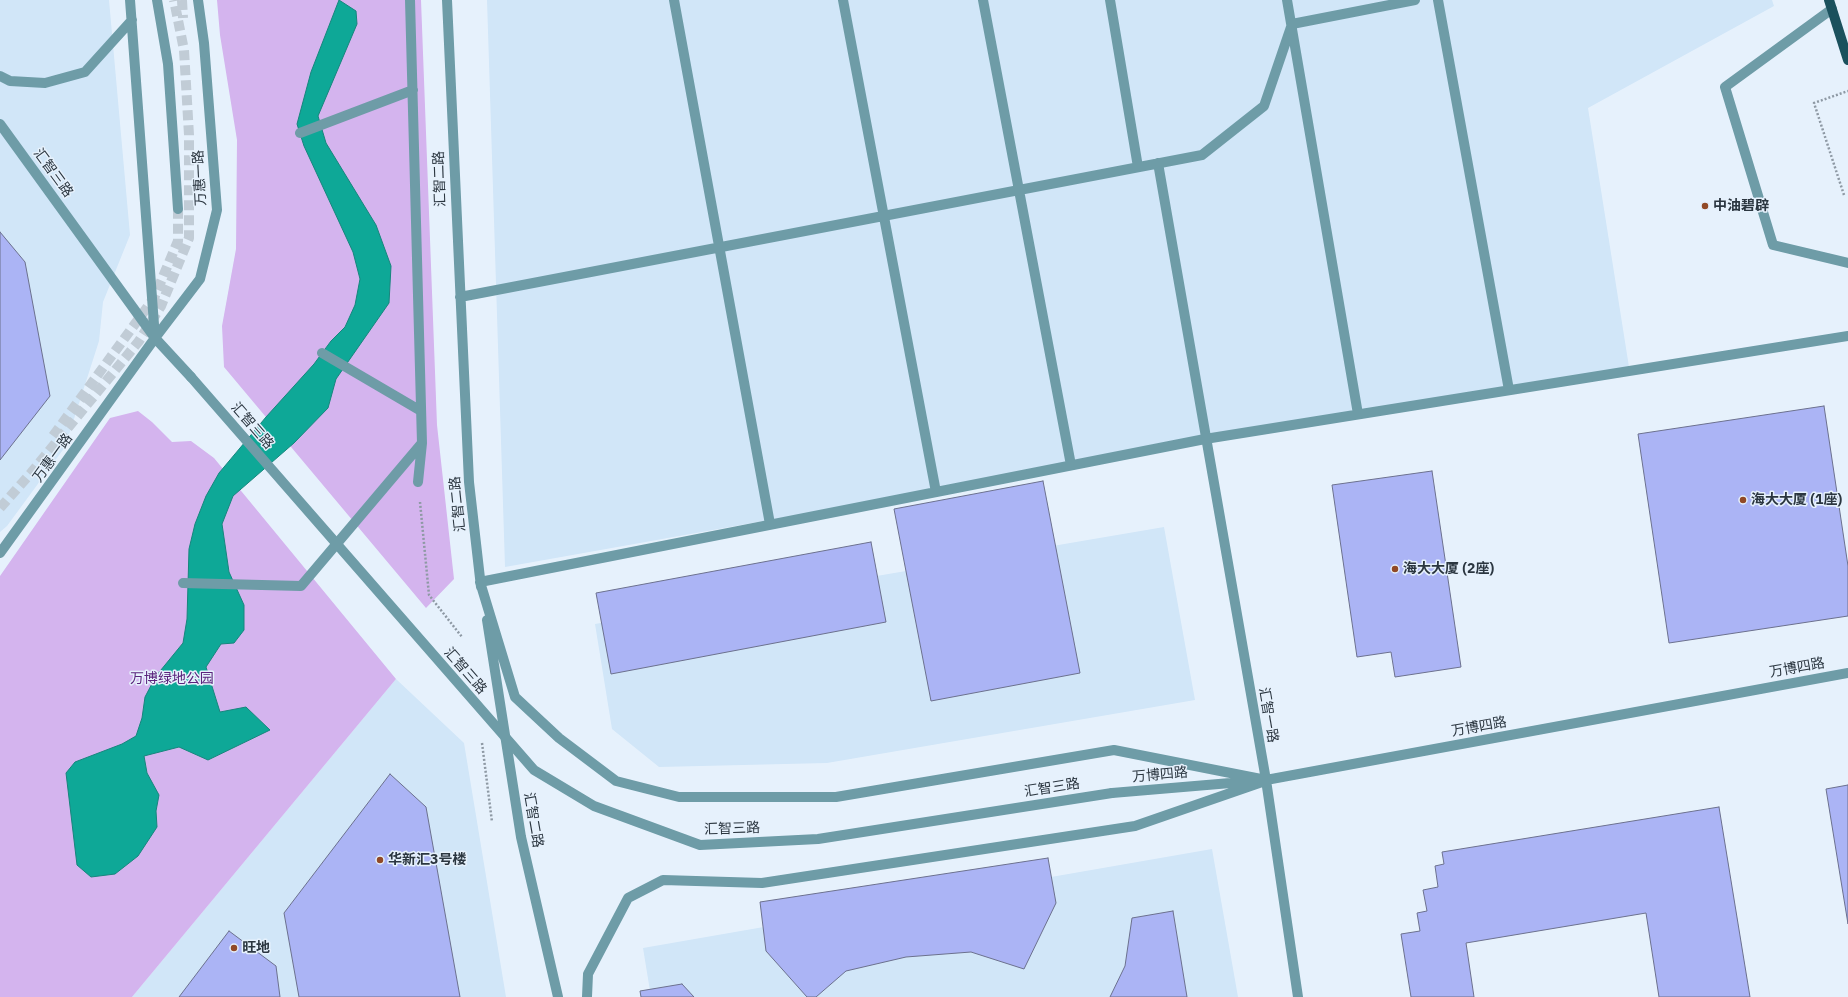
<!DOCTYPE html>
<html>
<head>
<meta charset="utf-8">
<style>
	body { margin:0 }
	canvas { display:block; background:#e6f1fc }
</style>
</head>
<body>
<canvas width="1848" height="997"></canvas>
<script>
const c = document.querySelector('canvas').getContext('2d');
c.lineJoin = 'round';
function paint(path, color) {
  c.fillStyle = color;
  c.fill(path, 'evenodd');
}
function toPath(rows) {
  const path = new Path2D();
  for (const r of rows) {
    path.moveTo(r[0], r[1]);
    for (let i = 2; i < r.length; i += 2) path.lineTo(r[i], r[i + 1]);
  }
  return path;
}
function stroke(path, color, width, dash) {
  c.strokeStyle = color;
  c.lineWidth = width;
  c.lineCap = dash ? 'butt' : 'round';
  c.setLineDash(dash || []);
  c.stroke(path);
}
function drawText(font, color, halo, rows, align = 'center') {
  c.font = font + ' "IBM Plex Sans","Noto Sans SC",sans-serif';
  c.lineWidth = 3;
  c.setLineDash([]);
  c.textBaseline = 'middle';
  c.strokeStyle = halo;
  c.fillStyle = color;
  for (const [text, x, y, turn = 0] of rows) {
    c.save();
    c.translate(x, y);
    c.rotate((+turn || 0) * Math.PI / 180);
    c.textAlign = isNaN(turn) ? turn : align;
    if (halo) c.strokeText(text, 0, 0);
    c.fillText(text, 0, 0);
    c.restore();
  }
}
paint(toPath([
	[0,0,109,0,130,235,103,302,99,341,65,447,7,526,0,532],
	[487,0,1772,0,1774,6,1588,108,1629,367,505,567],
	[1164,527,1195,700,827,763,659,767,612,729,595,624],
	[396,679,464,743,506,997,132,997],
	[1212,849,1238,997,651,997,643,948]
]), '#d1e6f8');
paint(toPath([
	[217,0,421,0,437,425,454,579,426,608,224,367,222,326,236,249,237,140,220,35],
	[138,411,152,422,172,442,191,441,214,458,396,679,132,997,0,997,0,576,110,418]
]), '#d4b4ee');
const water = toPath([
	[339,0,356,11,357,24,318,116,326,143,376,225,391,266,389,303,336,379,328,408,294,443,233,496,222,524,229,572,244,605,244,630,234,643,221,644,206,667,220,712,246,707,270,730,208,760,179,747,144,756,147,773,159,795,156,811,157,827,138,856,115,874,91,877,77,865,66,773,75,762,122,744,136,736,142,718,145,697,156,676,183,643,187,619,189,549,195,524,206,496,219,473,266,417,314,364,331,341,345,327,355,305,360,279,353,252,304,146,297,124,311,72,339,0]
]);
paint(water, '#0ea897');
stroke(water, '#17867d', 1);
const building = toPath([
	[0,232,25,262,50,396,0,460,0,232],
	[1824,406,1848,566,1848,616,1669,643,1638,434,1824,406],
	[1432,471,1461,667,1395,677,1391,652,1357,657,1332,485,1432,471],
	[1043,481,1080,673,931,701,894,509,1043,481],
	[871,542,886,622,611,674,596,593,871,542],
	[390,774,426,807,460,997,299,997,284,913,390,774],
	[1848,785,1848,924,1826,789,1848,785],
	[1719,807,1750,997,1659,997,1646,913,1466,943,1474,997,1411,997,1401,934,1420,931,1417,913,1427,911,1423,890,1438,887,1435,866,1444,864,1442,852,1719,807],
	[1048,858,1056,903,1024,969,971,952,906,957,846,971,816,997,807,997,766,951,760,902,1048,858],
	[1173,911,1187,997,1110,997,1125,966,1132,918,1173,911],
	[229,931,276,966,280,997,179,997,229,931],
	[682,984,694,997,641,997,640,991,682,984]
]);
paint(building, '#abb4f5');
stroke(building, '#6c718e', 1);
stroke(toPath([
	[182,0,183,18],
	[53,436,154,298,178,241,178,209],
	[0,508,31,473,139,341,161,306,189,238,189,135,184,50,174,0]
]), '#c1ccd6', 10, [10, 5]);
stroke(toPath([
	[1844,195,1814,103,1848,91],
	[420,502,429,595,462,637],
	[482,743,492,822]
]), '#8e99a4', 2.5, [2, 2]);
stroke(toPath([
	[130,0,155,338],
	[157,0,168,64,178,209],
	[410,0,422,443,418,482],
	[447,0,469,482,481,587],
	[674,0,770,524],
	[843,0,936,492],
	[983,0,1071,465],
	[1110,0,1138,167],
	[1287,0,1358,414],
	[1438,0,1509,390],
	[1832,9,1725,87,1773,245,1848,263],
	[1292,24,1415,0],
	[0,76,10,81,45,83,85,72,132,20],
	[0,124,155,338,191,377],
	[300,133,413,90],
	[1158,163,1266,780,1298,997],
	[460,297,1202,155,1264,106,1292,24],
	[322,353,421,411],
	[0,553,155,338,200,279,217,210,204,43,198,0],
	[183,583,301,586,422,443],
	[487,620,521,837,558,997],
	[1266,780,1114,750,836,797,679,797,616,781,559,738,515,697,480,582,1205,439,1848,336],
	[1112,793,1266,780,1848,673],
	[587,997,588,974,628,898,663,880,762,883,1135,826,1265,781]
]), '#6e9ca7', 10);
stroke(toPath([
	[1829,0,1848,60]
]), '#1b515d', 10);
stroke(toPath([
	[191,377,534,770,594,806,700,845,818,839,1112,793]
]), '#6e9ca7', 10);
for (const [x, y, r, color] of [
	[1705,206,4,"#914926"],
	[1743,500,4,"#914926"],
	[1395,569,4,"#914926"],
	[380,860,4,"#914926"],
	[234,948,4,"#914926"]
]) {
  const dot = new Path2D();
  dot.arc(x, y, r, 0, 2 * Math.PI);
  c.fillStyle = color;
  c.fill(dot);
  stroke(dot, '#e6f1fc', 1.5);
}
drawText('14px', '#2b3640', '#e6f1fc', [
	["汇智三路",53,173,54],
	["万惠一路",200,178,-93],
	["汇智二路",440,179,-92],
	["汇智三路",252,426,49],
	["万惠一路",53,458,-54],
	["汇智二路",458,504,-96],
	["万博四路",1797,668,-10],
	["汇智三路",465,671,49],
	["汇智一路",1268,715,80],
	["万博四路",1479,727,-10],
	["万博四路",1160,775,-5],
	["汇智三路",1052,788,-9],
	["汇智二路",533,820,80],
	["汇智三路",732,829,-2]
]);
drawText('bold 14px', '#2b3640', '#e6f1fc', [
	["中油碧辟",1713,206],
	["海大大厦 (1座)",1751,500],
	["海大大厦 (2座)",1403,569],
	["华新汇3号楼",388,860],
	["旺地",242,948]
], 'left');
drawText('14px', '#5a237c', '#e6f1fc', [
	["万博绿地公园",172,679]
]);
</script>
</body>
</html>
